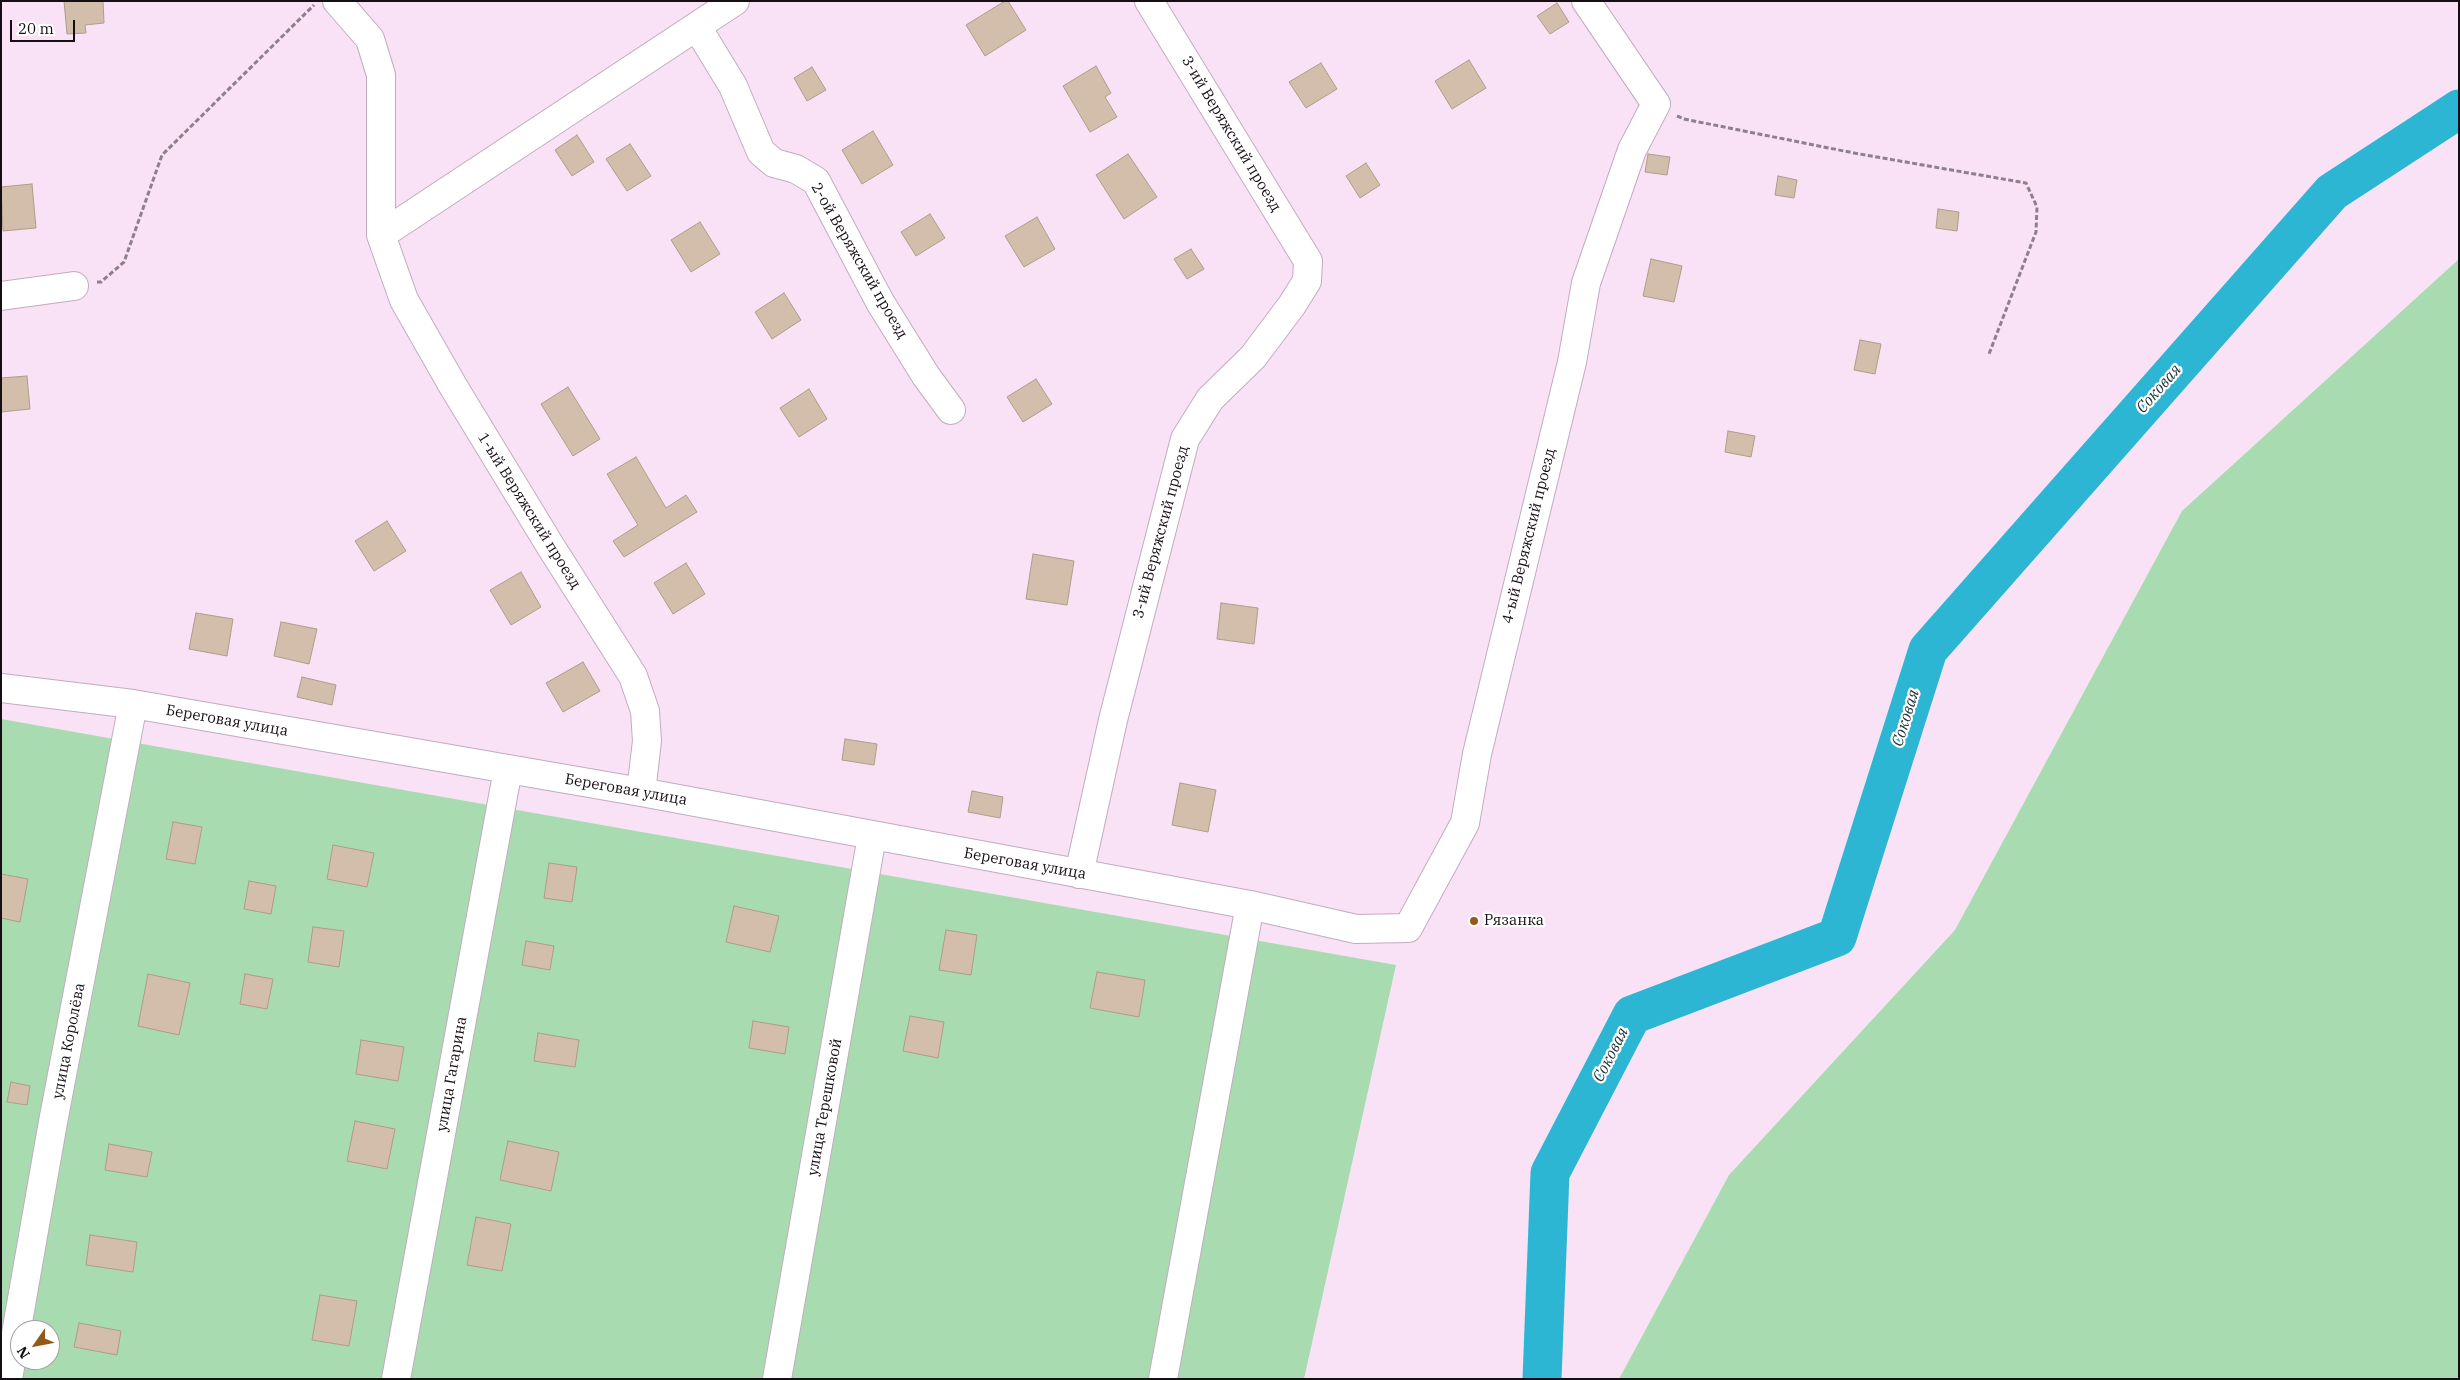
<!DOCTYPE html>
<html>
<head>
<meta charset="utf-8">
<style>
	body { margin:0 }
	#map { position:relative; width:2460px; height:1380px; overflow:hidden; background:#f9e2f6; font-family:"IBM Plex Serif",serif }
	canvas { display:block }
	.frame { position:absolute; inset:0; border:2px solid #150e14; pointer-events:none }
	.north { position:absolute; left:10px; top:1320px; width:50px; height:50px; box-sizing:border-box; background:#fff; border:1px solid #a19fa1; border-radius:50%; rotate:237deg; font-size:14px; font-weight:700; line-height:20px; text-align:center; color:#150e14 }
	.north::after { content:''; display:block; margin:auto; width:18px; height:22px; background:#935916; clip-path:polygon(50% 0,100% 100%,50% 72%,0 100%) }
	.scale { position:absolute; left:10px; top:20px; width:65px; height:22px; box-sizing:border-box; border:2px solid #150e14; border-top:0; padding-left:6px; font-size:15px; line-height:18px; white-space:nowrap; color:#150e14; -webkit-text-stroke:4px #fff; paint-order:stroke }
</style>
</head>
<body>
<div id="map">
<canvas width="2460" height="1380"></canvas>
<div class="frame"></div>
<div class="north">N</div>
<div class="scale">20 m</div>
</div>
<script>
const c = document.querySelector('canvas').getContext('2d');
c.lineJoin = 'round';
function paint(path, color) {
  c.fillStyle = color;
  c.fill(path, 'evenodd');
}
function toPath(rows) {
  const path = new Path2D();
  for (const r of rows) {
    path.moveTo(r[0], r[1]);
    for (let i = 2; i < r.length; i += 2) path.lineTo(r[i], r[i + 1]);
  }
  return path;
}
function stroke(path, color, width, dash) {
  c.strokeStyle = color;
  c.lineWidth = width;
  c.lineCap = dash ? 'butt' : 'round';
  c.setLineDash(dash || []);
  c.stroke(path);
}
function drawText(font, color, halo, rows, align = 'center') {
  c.font = font + ' "IBM Plex Serif",serif';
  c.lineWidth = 4.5;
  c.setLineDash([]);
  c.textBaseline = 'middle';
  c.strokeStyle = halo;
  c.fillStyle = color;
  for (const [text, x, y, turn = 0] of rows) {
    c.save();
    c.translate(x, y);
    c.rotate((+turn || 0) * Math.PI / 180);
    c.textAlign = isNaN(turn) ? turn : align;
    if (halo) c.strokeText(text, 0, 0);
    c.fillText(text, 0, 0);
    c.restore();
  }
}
paint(toPath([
	[2459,259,2459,1379,1619,1379,1729,1175,1955,930,2182,511],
	[1,719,1396,965,1304,1379,1,1379],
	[20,1330,50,1330,50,1360,20,1360]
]), '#a9dbb1');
stroke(toPath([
	[1542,1379,1550,1173,1632,1015,1837,937,1928,650,2332,192,2459,109]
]), '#2cb6d3', 39);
const building = toPath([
	[64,1,103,1,104,23,85,25,86,33,67,34,64,1],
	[1005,1,1008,1,1026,30,985,56,966,25,1005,1],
	[1557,3,1569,22,1550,34,1537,16,1557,3],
	[1469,60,1486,88,1452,109,1435,81,1469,60],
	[1321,63,1337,89,1306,108,1289,82,1321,63],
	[1096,66,1111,93,1105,97,1117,117,1090,132,1063,86,1096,66],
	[812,67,826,90,807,101,794,78,812,67],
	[873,131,893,165,862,184,842,150,873,131],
	[577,135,594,162,572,176,555,150,577,135],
	[630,144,651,176,627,191,606,159,630,144],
	[1128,154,1157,197,1124,219,1096,175,1128,154],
	[1648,154,1670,157,1667,175,1645,172,1648,154],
	[1366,163,1380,185,1360,198,1346,176,1366,163],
	[1778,176,1797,180,1794,198,1775,195,1778,176],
	[32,184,36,228,3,231,1,187,32,184],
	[1938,209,1959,212,1957,231,1936,228,1938,209],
	[930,214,945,238,916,256,901,232,930,214],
	[1037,217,1055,249,1024,267,1005,236,1037,217],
	[700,222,720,254,691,272,671,240,700,222],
	[1191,249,1204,269,1187,279,1174,259,1191,249],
	[1651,259,1682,266,1674,302,1643,296,1651,259],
	[784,293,801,320,772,339,755,312,784,293],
	[1860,340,1881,344,1875,374,1854,370,1860,340],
	[27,376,30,409,1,412,1,378,27,376],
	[1036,379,1052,404,1023,422,1007,397,1036,379],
	[568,387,600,439,573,456,541,404,568,387],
	[809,389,827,419,799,437,780,408,809,389],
	[1728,431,1755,436,1751,457,1725,452,1728,431],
	[636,457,666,508,686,495,697,512,624,557,613,541,638,525,607,474,636,457],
	[387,521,406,551,374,571,355,541,387,521],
	[1033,554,1074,561,1067,605,1026,599,1033,554],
	[686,563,705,594,673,614,654,583,686,563],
	[521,572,541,607,511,625,490,590,521,572],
	[1221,603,1258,608,1254,644,1217,639,1221,603],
	[196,613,233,619,227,656,189,649,196,613],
	[281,622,317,629,309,664,274,656,281,622],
	[583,662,600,691,563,712,546,683,583,662],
	[302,677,336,685,332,705,297,697,302,677],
	[845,739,877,744,874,765,842,760,845,739],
	[1180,783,1216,790,1208,832,1172,825,1180,783],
	[972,791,1003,797,1000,818,968,812,972,791],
	[173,822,202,827,195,864,166,859,173,822],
	[333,845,374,853,367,887,327,879,333,845],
	[549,863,577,867,572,902,544,898,549,863],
	[1,874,28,879,20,922,1,918,1,874],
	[249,881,276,886,271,914,244,909,249,881],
	[734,906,779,916,770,952,726,942,734,906],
	[313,927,344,931,339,967,308,962,313,927],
	[946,930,977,935,971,975,939,970,946,930],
	[526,941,554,946,550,970,522,965,526,941],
	[1097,972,1145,980,1139,1017,1090,1008,1097,972],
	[148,974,190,983,179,1035,138,1026,148,974],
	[245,974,273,979,267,1009,240,1004,245,974],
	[910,1016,944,1022,938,1058,903,1051,910,1016],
	[753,1021,789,1027,785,1054,749,1048,753,1021],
	[538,1033,579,1040,575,1067,534,1061,538,1033],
	[361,1040,404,1047,398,1081,356,1074,361,1040],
	[11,1082,30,1086,27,1105,7,1102,11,1082],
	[355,1121,395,1129,387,1169,347,1161,355,1121],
	[508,1141,559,1152,551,1191,500,1180,508,1141],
	[109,1144,152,1152,147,1177,105,1170,109,1144],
	[476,1217,511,1224,502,1271,467,1265,476,1217],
	[90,1235,137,1242,133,1272,86,1265,90,1235],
	[320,1295,357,1301,349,1346,312,1340,320,1295],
	[79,1323,121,1331,117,1355,74,1347,79,1323]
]);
paint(building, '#d2beaa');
stroke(building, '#af9c89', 1);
const minor = toPath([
	[337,1,370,39,381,75,381,235,404,300,453,386,551,547,633,676,645,711,647,741,641,792],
	[697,27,733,86,761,152,774,163,796,169,816,181,880,302,926,376,951,410],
	[381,235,735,1],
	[1,296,74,286],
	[1,688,133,704,641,792,1250,905,1356,929,1408,928,1465,823,1477,754,1572,362,1586,283,1632,150,1656,104,1586,1],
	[1079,874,1113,720,1185,439,1210,399,1253,357,1292,305,1307,281,1308,261,1149,1],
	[8,1379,53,1122,133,704],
	[396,1379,508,769],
	[777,1379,872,836],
	[1163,1379,1250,905]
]);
stroke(minor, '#c1acbf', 30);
stroke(toPath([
	[1677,116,1684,119,1854,153,2026,183,2037,207,2036,232,1989,354],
	[97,282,101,282,124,262,162,155,314,5]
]), '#8e7f8c', 3, [5, 2.5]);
stroke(minor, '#fff', 28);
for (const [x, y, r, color] of [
	[1474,921,5,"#935916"]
]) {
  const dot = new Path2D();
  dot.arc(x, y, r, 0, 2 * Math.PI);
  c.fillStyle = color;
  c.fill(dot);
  stroke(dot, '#fff', 2);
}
drawText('15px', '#150e14', '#fff', [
	["3-ий Веряжский проезд",1231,134,59],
	["2-ой Веряжский проезд",859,261,60],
	["1-ый Веряжский проезд",529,511,58],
	["3-ий Веряжский проезд",1161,532,-75],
	["4-ый Веряжский проезд",1529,536,-76],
	["Береговая улица",227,721,10],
	["Береговая улица",626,790,10],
	["Береговая улица",1025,864,10],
	["улица Королёва",69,1041,-79],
	["улица Гагарина",452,1074,-80],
	["улица Терешковой",825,1107,-80]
]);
drawText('15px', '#150e14', '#fff', [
	["Рязанка",1484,921]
], 'left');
drawText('italic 16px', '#20363b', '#fff', [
	["Соковая",2159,389,-49],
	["Соковая",1906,718,-73],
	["Соковая",1611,1055,-63]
]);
</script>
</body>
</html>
